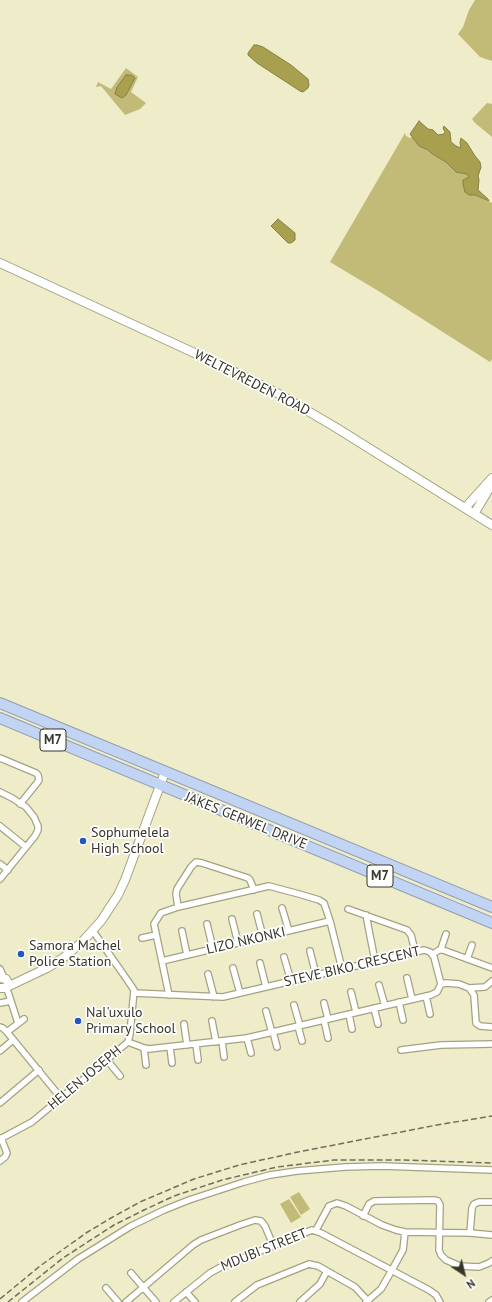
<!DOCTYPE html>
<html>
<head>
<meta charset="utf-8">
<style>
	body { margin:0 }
	#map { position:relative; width:492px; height:1302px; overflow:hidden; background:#eeecc9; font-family:"PT Sans",sans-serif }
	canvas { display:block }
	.north { position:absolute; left:444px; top:1254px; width:40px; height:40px; -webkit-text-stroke:3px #fff; paint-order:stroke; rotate:145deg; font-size:11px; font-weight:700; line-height:16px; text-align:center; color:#373628 }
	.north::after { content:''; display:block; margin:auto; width:14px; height:18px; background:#373628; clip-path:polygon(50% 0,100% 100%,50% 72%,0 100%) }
</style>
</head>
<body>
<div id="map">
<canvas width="492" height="1302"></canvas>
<div class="north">N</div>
</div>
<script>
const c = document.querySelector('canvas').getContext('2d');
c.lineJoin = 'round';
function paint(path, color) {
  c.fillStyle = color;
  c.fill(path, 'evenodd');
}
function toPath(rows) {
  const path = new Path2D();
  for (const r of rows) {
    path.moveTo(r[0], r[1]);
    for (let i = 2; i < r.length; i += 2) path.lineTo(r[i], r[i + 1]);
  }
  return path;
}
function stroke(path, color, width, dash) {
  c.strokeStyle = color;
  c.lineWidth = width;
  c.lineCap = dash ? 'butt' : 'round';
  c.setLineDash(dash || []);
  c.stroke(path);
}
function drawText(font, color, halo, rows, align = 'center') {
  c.font = font + ' "PT Sans",sans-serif';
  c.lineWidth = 3.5;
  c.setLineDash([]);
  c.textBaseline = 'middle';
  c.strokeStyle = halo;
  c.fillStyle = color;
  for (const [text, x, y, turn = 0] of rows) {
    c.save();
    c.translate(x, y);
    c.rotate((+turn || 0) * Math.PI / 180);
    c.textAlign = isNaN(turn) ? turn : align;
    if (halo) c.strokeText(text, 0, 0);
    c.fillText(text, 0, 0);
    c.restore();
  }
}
paint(toPath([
	[475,0,492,0,492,61,480,57,458,34,463,27,469,10],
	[126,68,138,77,131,92,146,103,140,109,125,115,101,86,96,87,98,82,111,89],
	[487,103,492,104,492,137,475,123,472,119],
	[405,133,406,136,410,138,412,137,431,153,446,162,456,172,467,174,469,177,463,180,463,183,466,192,469,195,475,195,492,203,492,359,490,362,380,292,330,262],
	[299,1192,310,1209,301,1215,290,1197],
	[289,1199,301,1217,291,1223,280,1204]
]), '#c2bb78');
const water = toPath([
	[254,45,257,45,263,47,291,65,308,79,309,85,308,88,303,92,300,91,257,63,248,55,248,53,254,45],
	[126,75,131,75,135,78,126,95,122,98,115,94,117,87,126,75],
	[419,121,428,129,433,130,438,135,444,134,445,132,443,128,444,126,450,132,451,142,456,146,461,148,460,143,461,138,467,143,475,156,480,162,481,167,478,176,479,180,478,190,488,199,489,201,475,195,469,195,465,192,463,184,463,180,469,177,467,174,456,172,446,162,431,153,428,150,419,146,410,134,419,121],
	[278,219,295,233,295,240,291,243,288,243,271,226,278,219]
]);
paint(water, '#a8a04f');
stroke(water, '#868043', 1);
const street = toPath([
	[0,758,36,773,38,775,39,780,37,783,20,804],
	[0,792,12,798,26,807,34,817,38,826,38,830,35,836,0,879],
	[0,826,26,847],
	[0,864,8,870],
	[178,907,176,894,177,889,191,867,196,862,202,863,248,878,250,880,254,890],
	[282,908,289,931],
	[348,909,407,930,411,935,415,951],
	[257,914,263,937],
	[366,915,375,961],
	[232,919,238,943],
	[207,924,213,949],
	[182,931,187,955],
	[142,938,156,935],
	[441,949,446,934],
	[310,951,316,975],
	[433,954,439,950,443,950,492,968],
	[284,957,291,981],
	[467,959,472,945],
	[162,961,330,921],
	[260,963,266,987],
	[233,968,240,993],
	[0,969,4,978],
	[208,974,214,997],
	[407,978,412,999],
	[441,984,446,983,459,984,469,988,474,995,476,1023,480,1026,492,1027],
	[379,985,385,1006],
	[469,988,485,987,492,981],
	[8,992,18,1023],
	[351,992,356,1012],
	[169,995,154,924,161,913,178,907,269,886,299,894,319,900,324,903,330,921,342,969],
	[426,996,430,1014],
	[399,1002,403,1020],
	[0,1003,11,1001],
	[324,1003,328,1019],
	[294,1005,300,1026],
	[374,1008,378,1024],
	[266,1011,272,1033],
	[349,1014,352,1029],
	[324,1020,328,1038],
	[212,1021,216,1042],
	[184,1024,187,1045],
	[298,1026,302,1041],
	[0,1027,3,1028,7,1032,61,1098],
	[7,1032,24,1019],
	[273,1032,277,1047],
	[247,1038,251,1053],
	[222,1041,224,1057],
	[128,1042,144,1048,149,1049,247,1038,431,995,437,992,441,984,434,957,430,952,424,950,223,997,134,993],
	[196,1044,198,1060],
	[170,1047,172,1063],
	[144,1048,146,1065],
	[401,1050,441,1045,492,1044],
	[0,1051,13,1040],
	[107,1060,120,1076],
	[0,1103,39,1070],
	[0,1139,32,1122,128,1042,130,1034,134,990,128,981,93,931],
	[0,1161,5,1157,7,1153,1,1138],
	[363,1216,369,1204,374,1201,434,1200,438,1201,440,1205,439,1250,441,1255,446,1260,460,1266,479,1267,489,1263,492,1261],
	[316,1230,329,1206,337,1203,346,1206,382,1225,396,1230,405,1232,470,1233,492,1235],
	[470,1233,472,1208,474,1204,479,1202,492,1202],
	[131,1273,156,1302],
	[106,1288,118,1302],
	[186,1292,195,1302],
	[22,1302,78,1259,131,1226,164,1210,189,1200,244,1182,270,1175,297,1171,345,1167,382,1166,492,1170],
	[126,1302,193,1245,201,1240,240,1225,255,1220,261,1221,265,1226,273,1245],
	[174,1302,210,1273,221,1267,312,1230,321,1233,429,1290,436,1295,440,1302],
	[235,1302,257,1285,309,1264,318,1266,355,1287,368,1301],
	[300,1302,320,1284,327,1271],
	[366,1302,381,1289,392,1270,403,1250,405,1232],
	[489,1302,492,1300]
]);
const secondary = toPath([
	[0,263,229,369,279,394,335,427,492,525],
	[465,508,492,478],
	[474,514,492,484],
	[0,978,6,979,8,983,7,987,5,988,0,988],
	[7,987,47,968,63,958,82,942,101,921,118,895,125,880,165,772]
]);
const highway = toPath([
	[0,703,492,907],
	[0,718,492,923]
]);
stroke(street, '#a5a281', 8);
stroke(secondary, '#a5a281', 10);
stroke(highway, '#919dad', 12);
stroke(street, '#fff', 5.5);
stroke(secondary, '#fff', 8);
stroke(highway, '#c2d4f4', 10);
stroke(toPath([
	[0,1299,40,1266,86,1233,111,1218,140,1202,194,1179,239,1165,298,1152,437,1125,492,1116],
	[8,1302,63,1258,114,1225,144,1210,174,1196,222,1180,277,1167,334,1160,404,1160,492,1163]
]), '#706f5b', 1.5, [6, 3]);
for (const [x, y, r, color] of [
	[83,841,4,"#2157c4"],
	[21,954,4,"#2157c4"],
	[78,1021,4,"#2157c4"]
]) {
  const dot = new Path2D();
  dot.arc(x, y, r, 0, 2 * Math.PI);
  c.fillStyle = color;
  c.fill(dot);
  stroke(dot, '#fff', 1.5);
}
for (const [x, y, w] of [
	[53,740,26],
	[380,876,26]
]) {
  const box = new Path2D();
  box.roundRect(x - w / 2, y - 11, w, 22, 3);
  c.fillStyle = '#fff';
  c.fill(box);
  stroke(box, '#373628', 1);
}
drawText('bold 13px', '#373628', null, [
	["M7",53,740],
	["M7",380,876]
]);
drawText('14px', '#373628', '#fff', [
	["WELTEVREDEN ROAD",252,383,27],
	["JAKES GERWEL DRIVE",246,821,22],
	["LIZO NKONKI",246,941,-13],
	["STEVE BIKO CRESCENT",352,967,-13],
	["HELEN JOSEPH",85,1078,-40],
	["MDUBI STREET",264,1250,-22]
]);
drawText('14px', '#373628', '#fff', [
	["Sophumelela",91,833],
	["High School",91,849],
	["Samora Machel",29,946],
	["Police Station",29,962],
	["Nal'uxulo",86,1013],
	["Primary School",86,1029]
], 'left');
</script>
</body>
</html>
